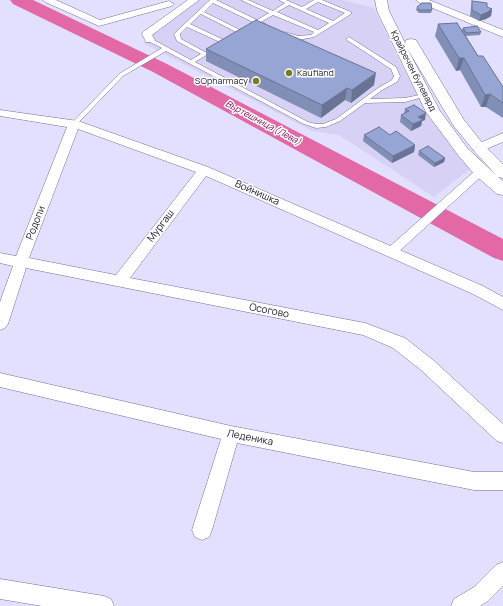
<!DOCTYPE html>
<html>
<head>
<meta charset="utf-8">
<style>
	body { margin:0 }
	canvas { display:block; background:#e3dfff }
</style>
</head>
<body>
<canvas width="503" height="606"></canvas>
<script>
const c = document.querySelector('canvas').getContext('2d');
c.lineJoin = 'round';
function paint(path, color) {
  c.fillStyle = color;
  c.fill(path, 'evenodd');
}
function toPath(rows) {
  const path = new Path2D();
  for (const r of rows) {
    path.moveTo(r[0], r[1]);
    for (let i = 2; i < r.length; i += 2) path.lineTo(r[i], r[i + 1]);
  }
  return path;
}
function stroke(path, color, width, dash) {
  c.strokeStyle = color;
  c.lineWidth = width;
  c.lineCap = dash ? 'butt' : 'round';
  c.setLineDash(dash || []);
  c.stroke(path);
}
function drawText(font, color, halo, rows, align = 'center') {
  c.font = font + ' Manrope,sans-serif';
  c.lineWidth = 3;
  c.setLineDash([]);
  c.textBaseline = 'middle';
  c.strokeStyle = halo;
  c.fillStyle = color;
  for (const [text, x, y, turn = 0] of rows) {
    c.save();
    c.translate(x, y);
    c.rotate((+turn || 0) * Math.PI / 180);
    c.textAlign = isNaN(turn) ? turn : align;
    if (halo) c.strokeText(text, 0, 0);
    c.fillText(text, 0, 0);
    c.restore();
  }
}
paint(toPath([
	[194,0,343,0,374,8,401,64,419,98,471,168,434,197,339,135,312,131,143,43,150,40,147,34]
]), '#d6d1f5');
paint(toPath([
	[10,0,33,0,167,64,503,239,503,261,494,258,153,72,13,4,10,0]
]), '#e368a6');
const service = toPath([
	[210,0,216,0,257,20,269,13,241,0,248,0,273,11,285,3,279,0,286,0,302,7,314,0,322,0,351,12,351,14,314,37,298,40,282,34,285,32,298,36,311,35,314,32,273,15,261,22,266,24,266,26,258,24,252,25,251,24,253,22,213,3,204,12,242,31,242,33,238,33,201,14,190,24,226,41,226,43,222,43,187,27,180,34,181,39,205,52,213,47,218,48,195,62,308,122,316,124,323,124,336,119,378,88,392,80,394,76,391,69,347,40,346,39,349,37,396,67,400,76,397,82,382,90,370,99,405,98,424,94,427,96,405,102,365,103,340,121,326,127,316,128,304,124,166,51,123,76,76,125,72,125,72,123,119,74,162,48,148,41,148,39,152,39,191,60,201,54,177,41,174,34,210,0],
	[318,2,345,13,333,21,306,9,318,2],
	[289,5,300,10,329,23,318,30,277,12,289,5]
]);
const pedestrian = toPath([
	[481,168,485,169,486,171,485,173,395,255,387,255,385,252,387,249,477,169,481,168]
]);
const minor = toPath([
	[43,0,56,0,100,20,169,1,174,4,172,6,99,26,45,2,43,0],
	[188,0,199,0,152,35,155,40,154,42,146,42,142,34,143,32,188,0],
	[416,0,429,0,503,30,503,37,418,2,416,0],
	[0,110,78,121,208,167,483,286,503,297,503,310,473,294,206,176,130,278,365,323,405,338,433,360,503,424,503,443,497,441,421,370,393,348,363,335,26,268,8,324,5,328,0,330,0,302,13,266,0,263,0,253,16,256,67,127,0,116,0,110],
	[78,129,196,172,116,275,29,258,78,129],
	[503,133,503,142,479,152,475,151,473,148,475,145,503,133],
	[0,373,231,426,474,472,503,472,503,490,474,490,237,443,212,530,209,537,202,540,195,537,192,530,221,439,0,387,0,373],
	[503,562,503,586,488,601,480,606,451,606,454,599,474,587,496,565,503,562],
	[0,579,104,596,111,599,114,606,42,606,0,599,0,579]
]);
const tertiary = toPath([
	[375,0,387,0,389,11,405,43,406,40,411,39,416,40,464,120,484,145,503,164,503,178,498,177,503,181,503,195,497,194,475,175,458,155,426,112,377,11,375,0],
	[407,48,453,125,474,151,496,175,468,149,440,111,407,48]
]);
stroke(service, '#746d9b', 1);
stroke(pedestrian, '#746d9b', 1);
stroke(minor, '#746d9b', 1);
stroke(tertiary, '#746d9b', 1);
paint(service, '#fff');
paint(pedestrian, '#fff');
paint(minor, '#fff');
paint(tertiary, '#fff');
paint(toPath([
	[472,1,492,9,491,16,486,19,479,21,470,16,471,8],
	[417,7,432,10,431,13,419,13,416,10],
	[438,24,462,30,463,28,481,32,480,35,466,36,478,56,503,87,503,118,486,107,481,107,460,70,456,71,435,36],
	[206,49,374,85,351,103,345,100,321,118,206,61],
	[405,109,425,120,422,121,421,126,411,131,400,122,401,115,404,114],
	[364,135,390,135,415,145,414,152,392,163,363,141],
	[419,151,445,158,444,162,434,167,418,155]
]), '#818eb6');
paint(toPath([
	[492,9,491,16,486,19,479,21,481,15],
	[459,58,464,58,460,70,456,71],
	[376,73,374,85,351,103,352,90],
	[347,88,345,100,321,118,322,105],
	[490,94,486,107,481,107,485,95],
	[426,113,425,120,422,121,421,126,411,131,413,124,418,117],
	[415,145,414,152,392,163,393,156],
	[445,158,444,162,434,167,435,163]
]), '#697494');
const building = toPath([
	[472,1,487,3,487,7,492,9,488,12,481,15,472,10,472,1],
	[422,3,431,3,432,10,419,10,417,7,422,3],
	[256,20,376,73,352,90,347,88,322,105,206,49,256,20],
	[457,23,478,56,483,56,503,87,503,103,490,94,485,95,464,58,459,58,438,24,457,23],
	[477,26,481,32,466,33,463,28,477,26],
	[414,105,426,113,418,117,423,120,413,124,401,115,409,111,405,109,414,105],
	[379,127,390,135,396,131,415,145,393,156,364,135,379,127],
	[428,146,445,158,435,163,419,151,428,146]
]);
paint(building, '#96a5d4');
stroke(building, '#697494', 1);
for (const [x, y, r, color] of [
	[289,73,4,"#7a7c25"],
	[256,81,4,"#7a7c25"]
]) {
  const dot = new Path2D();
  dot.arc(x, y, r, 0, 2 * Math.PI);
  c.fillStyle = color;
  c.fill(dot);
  stroke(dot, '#fff', 1.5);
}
drawText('9px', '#232033', '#fff', [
	["Крайречен булевард",413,71,63]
]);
drawText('9px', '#232033', '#fff', [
	["Kaufland",297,73],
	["SOpharmacy",248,81,"right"]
], 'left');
drawText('italic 9px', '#7c064f', '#fff', [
	["Въртешница (Лева)",263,123,28]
]);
drawText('10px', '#232033', '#fff', [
	["Войнишка",257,193,24],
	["Родопи",36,223,-69],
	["Мургаш",161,226,-53],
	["Осогово",269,311,11],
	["Леденика",250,438,11]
]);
</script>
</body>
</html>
